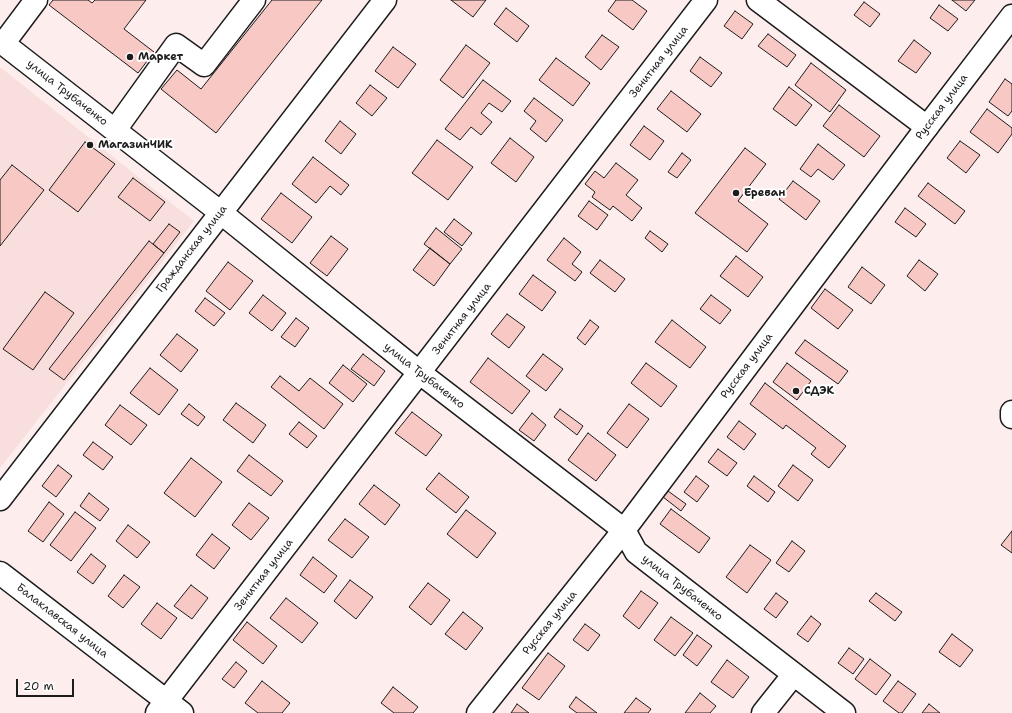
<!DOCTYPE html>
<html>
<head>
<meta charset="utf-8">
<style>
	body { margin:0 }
	#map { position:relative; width:1012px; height:713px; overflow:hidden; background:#fdeeed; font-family:"Shantell Sans",sans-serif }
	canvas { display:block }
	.scale { position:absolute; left:16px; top:679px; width:58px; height:18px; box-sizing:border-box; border:2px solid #1c1c1c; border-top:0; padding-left:5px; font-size:12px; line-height:14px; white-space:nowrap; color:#1c1c1c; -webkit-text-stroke:3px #fff; paint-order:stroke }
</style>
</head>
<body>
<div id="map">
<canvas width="1012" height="713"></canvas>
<div class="scale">20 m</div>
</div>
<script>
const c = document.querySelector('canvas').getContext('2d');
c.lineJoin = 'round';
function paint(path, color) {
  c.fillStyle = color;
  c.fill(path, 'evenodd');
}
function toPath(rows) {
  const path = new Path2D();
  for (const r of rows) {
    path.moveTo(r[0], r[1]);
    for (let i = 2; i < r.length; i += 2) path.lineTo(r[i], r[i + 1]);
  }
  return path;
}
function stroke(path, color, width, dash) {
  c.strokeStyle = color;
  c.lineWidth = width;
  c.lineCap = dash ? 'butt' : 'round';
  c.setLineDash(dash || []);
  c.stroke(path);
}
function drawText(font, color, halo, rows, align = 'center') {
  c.font = font + ' "Shantell Sans",sans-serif';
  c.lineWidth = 4;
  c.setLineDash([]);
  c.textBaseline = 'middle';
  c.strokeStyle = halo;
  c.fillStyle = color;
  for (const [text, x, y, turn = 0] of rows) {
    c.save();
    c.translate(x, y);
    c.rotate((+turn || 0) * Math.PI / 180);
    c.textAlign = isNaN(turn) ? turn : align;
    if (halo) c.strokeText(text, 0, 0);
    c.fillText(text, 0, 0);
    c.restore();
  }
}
paint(toPath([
	[0,67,194,221,0,468]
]), '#f8dfdd');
const building = toPath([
	[53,0,88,0,92,3,95,0,146,0,124,29,154,52,138,73,49,5,53,0],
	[272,0,322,0,216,133,161,89,177,70,201,89,272,0],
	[451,0,486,0,473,17,451,0],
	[616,0,632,0,647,11,633,30,608,11,616,0],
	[952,0,975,0,966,11,952,0],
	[864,2,880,14,870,27,854,15,864,2],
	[939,5,958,19,948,31,930,18,939,5],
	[506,8,529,26,517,42,494,24,506,8],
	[735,11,753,24,742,39,724,26,735,11],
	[768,34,796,55,787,67,758,46,768,34],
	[602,35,619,47,601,70,585,57,602,35],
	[914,40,931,53,916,73,898,61,914,40],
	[466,45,490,63,463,98,440,80,466,45],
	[393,47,416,64,398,88,375,71,393,47],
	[700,57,722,73,711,87,690,71,700,57],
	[556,58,590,83,573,106,539,80,556,58],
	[811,63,846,90,830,112,795,85,811,63],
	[1005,79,1012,84,1012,111,1008,116,989,102,1005,79],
	[483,80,511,101,502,112,489,103,481,113,492,122,481,135,471,127,460,140,445,129,483,80],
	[370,85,387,98,372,116,356,103,370,85],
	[789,87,812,105,796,126,773,109,789,87],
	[671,91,701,114,687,132,657,109,671,91],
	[534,98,563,120,546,142,530,129,536,121,524,111,534,98],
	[839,105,880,136,864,157,823,126,839,105],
	[987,109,1012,128,1012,134,998,153,970,132,987,109],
	[340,121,356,134,341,154,325,141,340,121],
	[644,126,664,141,650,160,630,145,644,126],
	[510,138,534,157,516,182,491,163,510,138],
	[437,140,473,167,448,200,412,173,437,140],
	[960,141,980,155,966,173,947,158,960,141],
	[85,142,115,164,78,212,49,190,85,142],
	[818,144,845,165,833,180,818,169,811,177,800,169,818,144],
	[745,148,766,164,738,201,768,224,747,252,695,213,745,148],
	[682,153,691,160,677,178,668,172,682,153],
	[313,157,349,185,341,195,330,186,316,203,292,184,313,157],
	[616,163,638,180,626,195,642,208,632,221,613,206,610,210,592,197,595,192,585,184,595,171,604,178,616,163],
	[12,165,44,190,0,246,0,180,12,165],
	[133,178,165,202,150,221,118,197,133,178],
	[793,181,820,201,806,220,779,199,793,181],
	[928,183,965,211,955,224,918,196,928,183],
	[281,193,312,217,292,243,261,219,281,193],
	[589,201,608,215,597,230,578,216,589,201],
	[905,208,926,224,916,237,895,222,905,208],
	[454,219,472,233,462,246,444,232,454,219],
	[169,224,180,232,164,253,153,244,169,224],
	[436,228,462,249,450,264,424,244,436,228],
	[650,231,668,244,662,252,645,238,650,231],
	[331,236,348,249,327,276,310,263,331,236],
	[564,238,581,252,572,264,582,272,575,281,547,260,564,238],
	[149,241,164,253,64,380,49,369,149,241],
	[430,248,450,264,434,286,413,270,430,248],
	[736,256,763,277,748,297,720,276,736,256],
	[600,260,625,279,615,292,590,273,600,260],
	[919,260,938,274,925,291,907,276,919,260],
	[228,262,253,281,230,310,206,291,228,262],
	[862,267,885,285,871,304,848,287,862,267],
	[533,275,556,292,542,311,519,294,533,275],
	[825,289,853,310,838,329,811,308,825,289],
	[45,292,74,313,33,370,3,349,45,292],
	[263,295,286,313,272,331,249,313,263,295],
	[711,295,731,310,720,324,700,309,711,295],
	[205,298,225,313,214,326,195,311,205,298],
	[507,314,525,327,509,348,491,334,507,314],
	[296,318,309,328,295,347,281,337,296,318],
	[590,320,599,327,585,345,577,338,590,320],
	[672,320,706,347,690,368,655,342,672,320],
	[177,334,198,350,181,372,160,355,177,334],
	[805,340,848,371,838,384,795,353,805,340],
	[363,354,385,371,374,386,351,369,363,354],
	[543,354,563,369,546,391,526,376,543,354],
	[488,358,530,391,512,414,470,382,488,358],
	[646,363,677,386,661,407,631,383,646,363],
	[787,363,811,381,797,400,773,382,787,363],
	[343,365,367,384,353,402,329,383,343,365],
	[150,368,178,390,159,415,130,393,150,368],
	[280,376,299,391,310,378,343,404,324,429,271,387,280,376],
	[765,383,846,446,829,468,811,454,816,448,786,425,783,429,750,404,765,383],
	[236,403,266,425,253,443,223,420,236,403],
	[189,404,205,417,198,426,181,414,189,404],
	[629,404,649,419,627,448,607,433,629,404],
	[120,405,147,425,131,445,105,425,120,405],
	[560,409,583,426,577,435,554,417,560,409],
	[412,412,442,435,426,456,395,433,412,412],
	[532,413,546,425,534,441,519,430,532,413],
	[739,421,756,434,744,450,727,437,739,421],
	[299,422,317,436,307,448,289,434,299,422],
	[588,433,616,455,596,481,568,460,588,433],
	[93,442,113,457,103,470,83,455,93,442],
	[718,449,737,463,727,476,708,462,718,449],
	[249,455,283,481,271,496,237,471,249,455],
	[191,458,222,482,195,517,164,493,191,458],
	[58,465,72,476,56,497,42,486,58,465],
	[793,465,813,480,798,501,778,486,793,465],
	[439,473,469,497,456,513,426,489,439,473],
	[696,476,709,486,697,502,684,492,696,476],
	[754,476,775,492,768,502,747,486,754,476],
	[374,485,400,505,385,525,359,504,374,485],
	[668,491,686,504,681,511,663,497,668,491],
	[89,493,109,509,100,521,80,506,89,493],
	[49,502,64,514,43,542,28,531,49,502],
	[249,503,269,518,251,540,232,525,249,503],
	[671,509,710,538,699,553,660,524,671,509],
	[466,510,496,533,477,558,447,534,466,510],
	[75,512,96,528,71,561,50,545,75,512],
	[345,519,369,537,352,558,328,540,345,519],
	[128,525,150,542,137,558,116,541,128,525],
	[1012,531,1012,553,1001,545,1012,531],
	[212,534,230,548,214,569,196,555,212,534],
	[792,541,805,551,789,572,776,563,792,541],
	[750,545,771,560,747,593,726,577,750,545],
	[91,554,106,566,93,584,77,572,91,554],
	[313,557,337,576,324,593,300,575,313,557],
	[124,575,140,587,123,608,108,596,124,575],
	[350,580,373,597,356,619,334,601,350,580],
	[428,583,450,600,431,625,409,607,428,583],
	[191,585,208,598,192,619,174,606,191,585],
	[641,591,658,603,639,629,623,616,641,591],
	[776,593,788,602,776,618,764,609,776,593],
	[876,593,902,612,895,621,869,601,876,593],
	[286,598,318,623,302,643,270,618,286,598],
	[157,603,177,618,161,639,141,624,157,603],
	[463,612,483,628,466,650,445,634,463,612],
	[811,616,821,624,808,642,797,634,811,616],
	[671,617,693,633,675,656,654,640,671,617],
	[247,622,277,646,263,664,233,640,247,622],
	[585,624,600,635,588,651,573,640,585,624],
	[952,634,973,650,960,667,939,652,952,634],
	[697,635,712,646,697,666,683,655,697,635],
	[849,648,864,659,853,674,838,663,849,648],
	[548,653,565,666,539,700,522,688,548,653],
	[870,659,891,675,876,695,855,679,870,659],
	[727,660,749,677,733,698,711,682,727,660],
	[236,662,247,671,234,688,222,679,236,662],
	[262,681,290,703,282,713,258,713,245,703,262,681],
	[898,681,916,694,902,713,899,713,883,701,898,681],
	[393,687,418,707,413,713,394,713,381,703,393,687],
	[700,693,716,706,710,713,685,713,700,693],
	[576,697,597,713,577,713,569,707,576,697],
	[636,698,651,709,648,713,624,713,636,698],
	[517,704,529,713,511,713,517,704],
	[929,704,940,713,922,713,929,704]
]);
paint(building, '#f8c8c4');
stroke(building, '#1c1c1c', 1);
const minor = toPath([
	[758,0,927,127],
	[0,41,220,212,420,373,624,530,636,552,844,713],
	[3,44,36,0],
	[115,130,176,45,204,65,254,0],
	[1012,412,1012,417],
	[0,499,385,0],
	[157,713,706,0],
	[763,713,794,674]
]);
const major = toPath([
	[0,573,182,713],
	[478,713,624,530,927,127,1012,16]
]);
stroke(minor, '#1c1c1c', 25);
stroke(major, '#1c1c1c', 25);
stroke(minor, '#fff', 22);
stroke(major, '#fff', 22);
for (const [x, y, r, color] of [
	[130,57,4,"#1c1c1c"],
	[90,145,4,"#1c1c1c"],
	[736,193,4,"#1c1c1c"],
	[796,391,4,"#1c1c1c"]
]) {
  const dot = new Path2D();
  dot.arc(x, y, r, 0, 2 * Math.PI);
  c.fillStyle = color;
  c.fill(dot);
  stroke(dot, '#fff', 1.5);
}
drawText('bold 11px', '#1c1c1c', '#fff', [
	["Маркет",138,57],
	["МагазинЧИК",98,145],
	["Ереван",744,193],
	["СДЭК",804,391]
], 'left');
drawText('11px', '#1c1c1c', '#fff', [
	["Зенитная улица",659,62,-52],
	["улица Трубаченко",67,93,38],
	["Русская улица",942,107,-53],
	["Гражданская улица",192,249,-52],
	["Зенитная улица",462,319,-52],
	["Русская улица",747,366,-53],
	["улица Трубаченко",424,376,38],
	["Зенитная улица",264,575,-52],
	["улица Трубаченко",682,588,38],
	["Балаклавская улица",62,621,38],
	["Русская улица",550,623,-51]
]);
</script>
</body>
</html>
